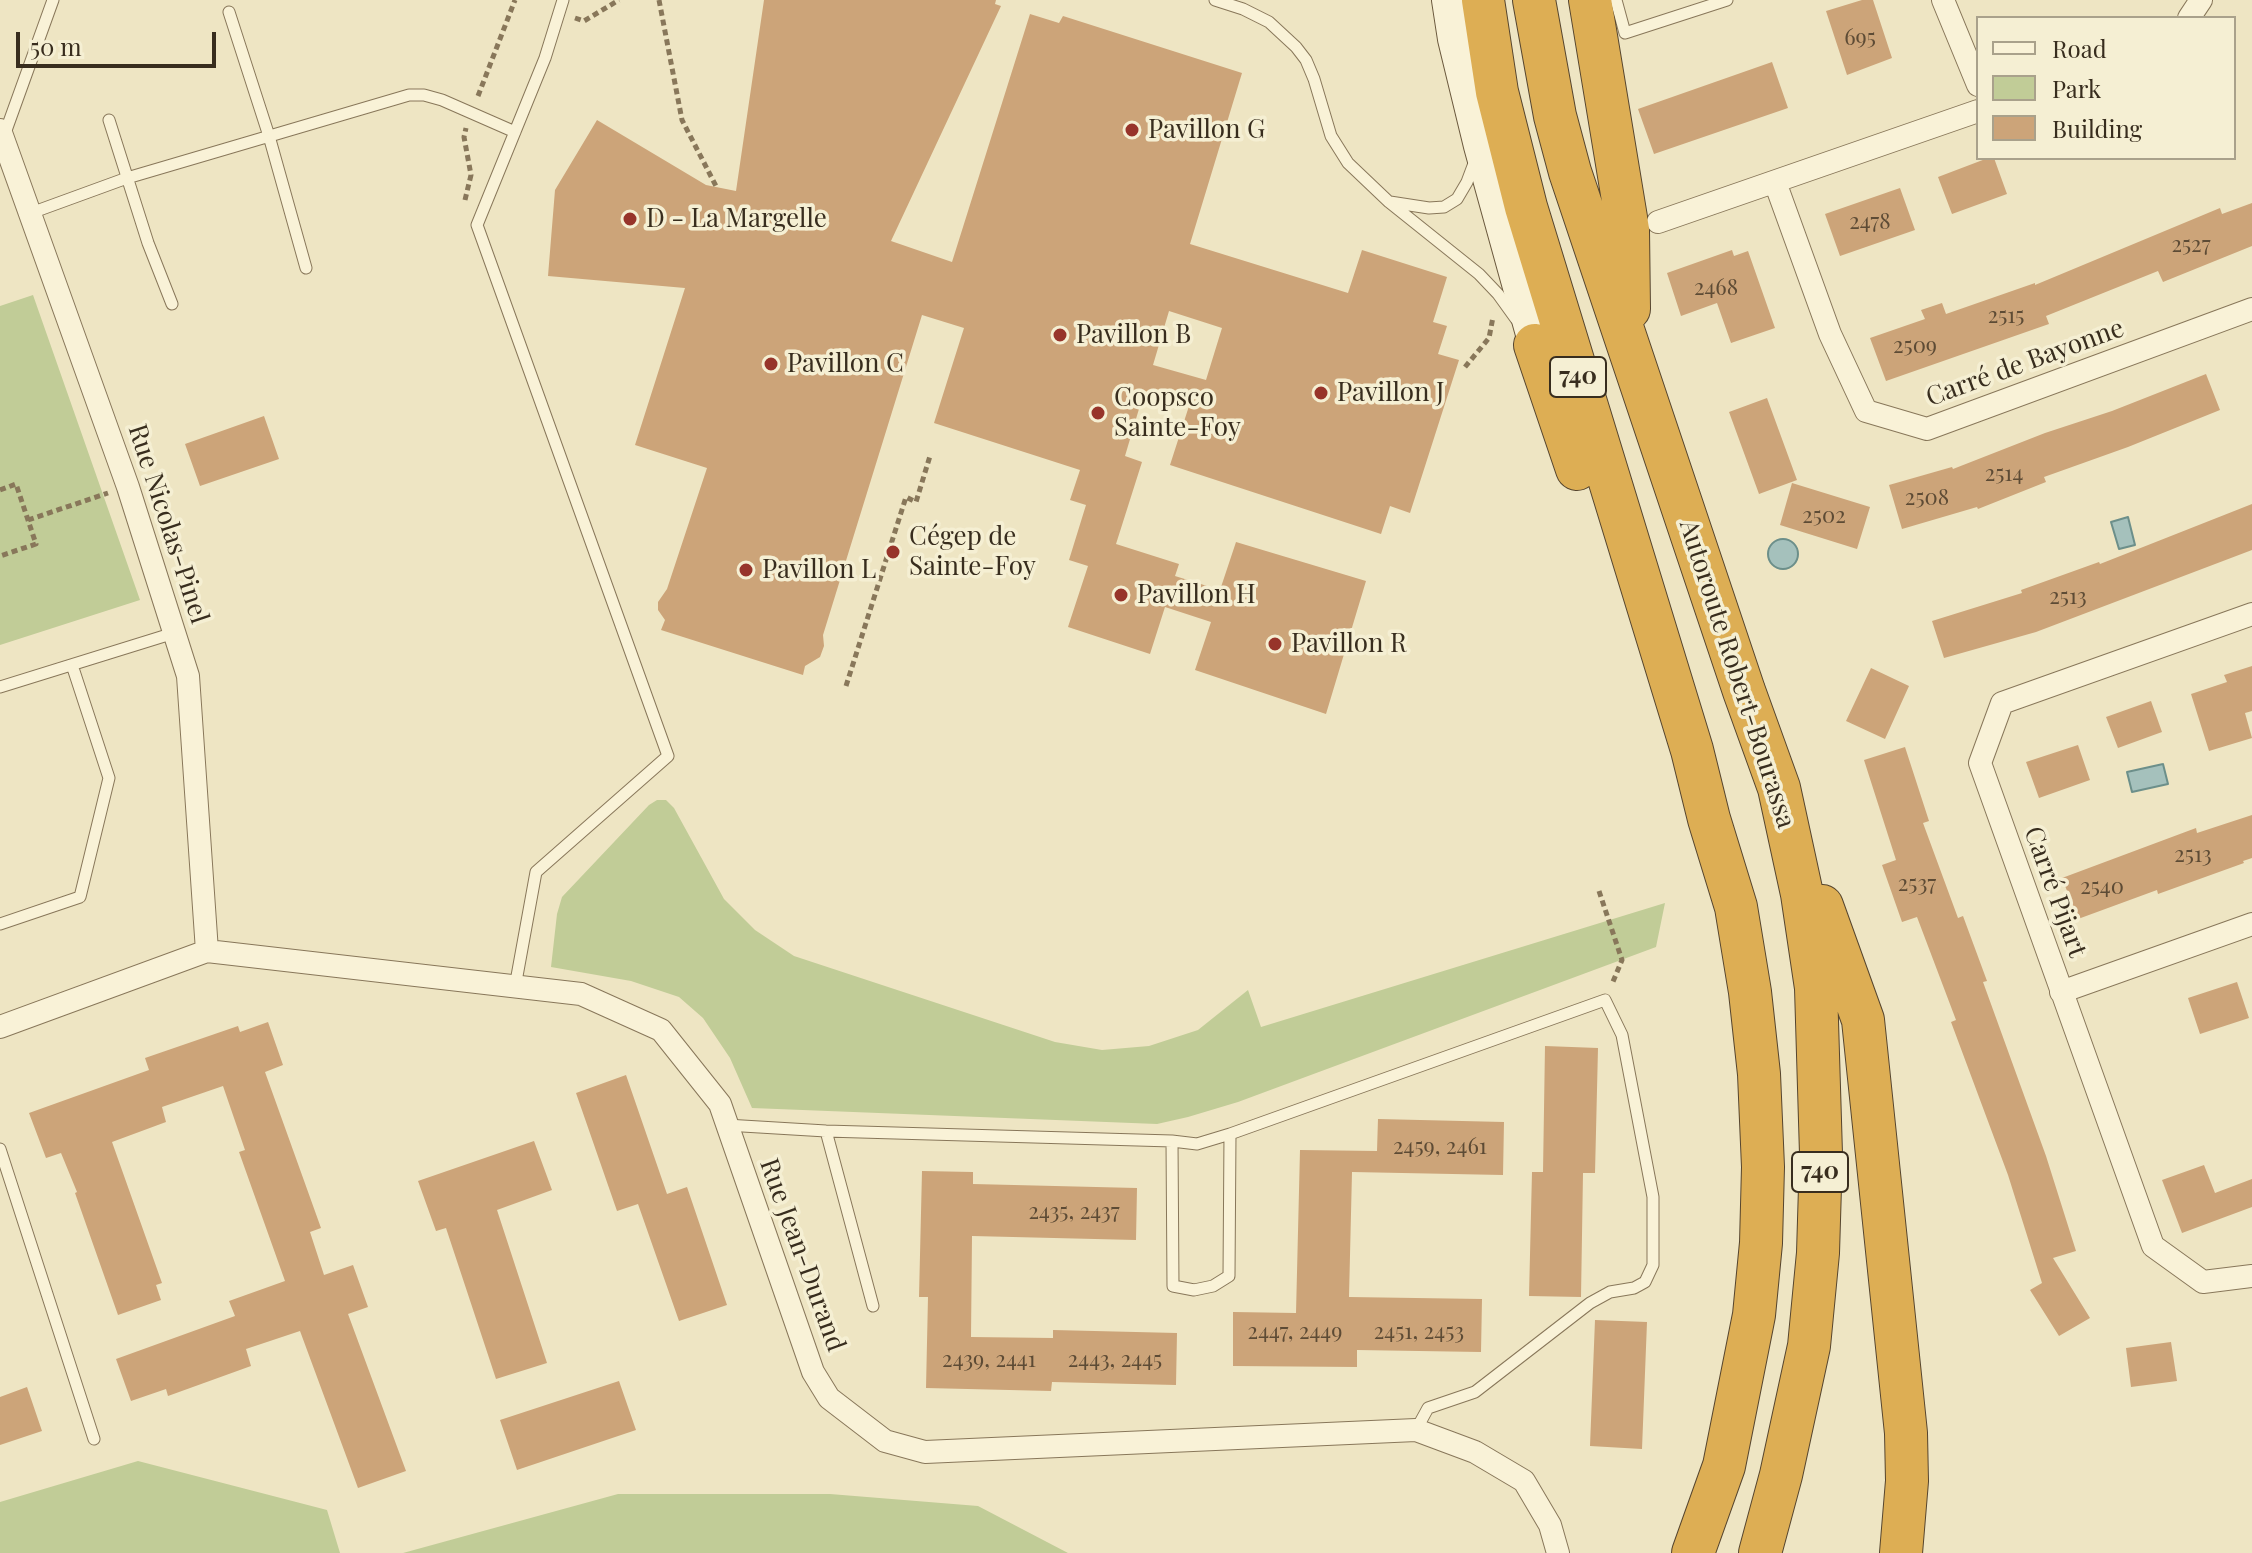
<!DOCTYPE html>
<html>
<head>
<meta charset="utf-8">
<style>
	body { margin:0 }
	#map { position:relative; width:2252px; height:1553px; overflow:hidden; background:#eee5c3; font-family:"Playfair Display",serif }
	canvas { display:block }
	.legend { position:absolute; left:1976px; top:16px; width:260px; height:144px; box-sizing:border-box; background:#f5efd3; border:2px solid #a9a18b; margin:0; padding:10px 14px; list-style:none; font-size:24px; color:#382d1e }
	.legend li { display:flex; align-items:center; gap:16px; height:40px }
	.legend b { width:40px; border:2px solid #a9a18b }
	.scale { position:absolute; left:16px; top:32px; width:200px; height:36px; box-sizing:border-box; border:4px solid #382d1e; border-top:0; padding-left:10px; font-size:24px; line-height:28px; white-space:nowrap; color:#382d1e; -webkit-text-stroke:6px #f5efd3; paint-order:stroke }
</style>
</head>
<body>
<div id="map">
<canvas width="2252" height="1553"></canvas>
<ul class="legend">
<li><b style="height:10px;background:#f9f2d7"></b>Road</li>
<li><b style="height:22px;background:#c1cc97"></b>Park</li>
<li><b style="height:22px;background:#cca479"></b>Building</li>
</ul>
<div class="scale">50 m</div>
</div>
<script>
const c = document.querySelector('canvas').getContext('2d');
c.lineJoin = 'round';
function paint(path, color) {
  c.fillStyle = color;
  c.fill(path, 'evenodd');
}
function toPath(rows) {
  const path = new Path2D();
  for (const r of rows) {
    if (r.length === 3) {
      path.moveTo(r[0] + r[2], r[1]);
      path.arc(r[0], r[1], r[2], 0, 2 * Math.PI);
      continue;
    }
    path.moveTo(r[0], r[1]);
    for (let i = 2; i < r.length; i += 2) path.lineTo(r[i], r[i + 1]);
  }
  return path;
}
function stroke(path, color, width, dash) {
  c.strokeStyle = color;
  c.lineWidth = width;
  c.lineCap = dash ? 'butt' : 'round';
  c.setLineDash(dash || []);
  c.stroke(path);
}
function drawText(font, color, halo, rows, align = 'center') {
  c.font = font + ' "Playfair Display",serif';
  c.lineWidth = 7;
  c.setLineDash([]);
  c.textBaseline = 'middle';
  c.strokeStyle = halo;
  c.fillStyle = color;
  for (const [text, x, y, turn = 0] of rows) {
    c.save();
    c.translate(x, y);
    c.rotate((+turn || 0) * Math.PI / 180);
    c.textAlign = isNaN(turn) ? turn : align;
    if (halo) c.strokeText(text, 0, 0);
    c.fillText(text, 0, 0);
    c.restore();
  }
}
paint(toPath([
	[33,295,140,600,0,645,0,306],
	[657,800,666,800,674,808,724,899,755,930,794,956,1055,1042,1102,1050,1149,1046,1198,1030,1248,990,1261,1027,1665,903,1656,947,1238,1102,1188,1117,1157,1124,752,1108,730,1058,703,1018,679,997,631,981,551,967,557,914,562,897,649,805],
	[138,1461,327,1510,340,1553,0,1553,0,1502],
	[618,1494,830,1494,978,1506,1068,1553,403,1553]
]), '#c1cc97');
const water = toPath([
	[2128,517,2135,545,2119,549,2111,522,2128,517],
	[1783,554,15],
	[2163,764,2168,784,2132,792,2127,772,2163,764]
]);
paint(water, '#a5c1bc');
stroke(water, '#6c8f8a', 2);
paint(toPath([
	[764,0,996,0,995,4,1001,6,891,241,952,262,1030,14,1059,23,1063,16,1242,73,1190,244,1348,293,1362,250,1447,277,1433,322,1447,326,1438,354,1459,360,1410,513,1390,506,1381,534,1170,465,1189,406,1144,392,1125,456,1142,462,1116,544,1179,564,1175,576,1220,590,1236,542,1366,581,1326,714,1195,670,1211,622,1165,607,1150,654,1068,627,1088,566,1069,560,1086,505,1070,500,1080,470,934,423,964,328,922,315,823,635,824,646,820,657,805,666,803,675,661,630,665,620,658,610,658,602,667,589,707,468,635,445,685,288,548,276,555,190,597,120,706,185,736,191],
	[1169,311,1222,328,1206,380,1153,365],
	[1862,0,1873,0,1892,58,1847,75,1826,11],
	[1772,62,1788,108,1654,154,1638,109],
	[1988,158,1994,158,2007,194,1952,214,1938,177],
	[1900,188,1915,230,1840,256,1825,214],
	[2252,203,2252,246,2163,282,2158,271,2046,316,2049,324,1886,381,1870,338,1925,319,1921,310,1942,303,1946,314,2035,283,2035,285,2220,208,2222,214],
	[1732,250,1734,256,1748,251,1775,328,1731,343,1717,303,1681,316,1667,273],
	[2206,374,2220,410,2128,447,2044,477,2046,482,1978,509,1977,507,1902,529,1889,485,1952,467,1953,469,2045,433,2112,411],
	[1767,398,1797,480,1759,494,1729,412],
	[264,416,279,459,200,486,185,444],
	[1792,483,1870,507,1857,549,1780,525],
	[2252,504,2252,550,2036,632,1944,658,1932,621,2022,593,2021,590,2099,562,2100,564],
	[2252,666,2252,711,2245,713,2252,738,2209,751,2191,694,2227,682,2224,675],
	[1871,668,1909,686,1885,739,1846,721],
	[2151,701,2162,732,2118,748,2106,717],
	[2078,745,2090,780,2039,798,2026,762],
	[1905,747,1929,821,1923,823,1958,918,1963,916,1987,981,1983,982,2046,1156,2076,1251,2053,1258,2090,1318,2059,1336,2030,1290,2042,1283,2008,1175,1951,1022,1956,1020,1917,917,1902,922,1882,865,1896,860,1864,760],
	[2252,815,2252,858,2243,861,2244,863,2158,894,2157,890,2078,919,2062,878,2196,828,2197,833],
	[2237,982,2249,1018,2200,1034,2188,998],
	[268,1022,283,1065,265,1072,321,1228,310,1232,324,1275,353,1265,368,1307,348,1314,406,1471,358,1488,300,1331,246,1349,251,1366,168,1396,166,1389,131,1401,116,1359,235,1316,229,1301,285,1281,239,1152,245,1150,223,1086,162,1107,166,1122,112,1142,162,1283,156,1285,161,1300,118,1315,75,1193,77,1192,61,1153,46,1158,29,1113,149,1070,145,1058,238,1026,240,1032],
	[1545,1046,1598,1048,1595,1173,1583,1173,1581,1297,1529,1296,1532,1172,1543,1172],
	[626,1075,667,1194,687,1187,727,1305,679,1321,638,1204,617,1211,576,1093],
	[1378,1119,1504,1122,1503,1175,1352,1172,1349,1297,1482,1299,1481,1352,1357,1350,1357,1367,1233,1366,1233,1312,1296,1313,1300,1150,1377,1151],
	[534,1141,552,1190,497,1210,547,1363,496,1379,446,1228,436,1231,418,1181],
	[2204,1165,2215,1193,2252,1179,2252,1207,2182,1233,2162,1180],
	[922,1171,973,1172,973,1184,1137,1188,1136,1240,972,1236,971,1337,1053,1338,1053,1330,1177,1333,1176,1385,1052,1382,1051,1391,926,1388,928,1297,919,1297],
	[1595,1320,1647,1322,1642,1449,1590,1446],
	[2171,1342,2177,1381,2131,1387,2126,1348],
	[619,1381,636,1430,517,1470,500,1420],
	[27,1387,42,1431,0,1445,0,1397]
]), '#cca479');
const lane = toPath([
	[1215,0,1243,9,1269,22,1296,47,1306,60,1314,79,1331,136,1348,163,1389,202,1479,274,1498,294,1516,319],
	[1616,0,1625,33,1727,0],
	[229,12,269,136,306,268],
	[109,120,148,243,172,304],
	[4,136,53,0],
	[1390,202,1429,208,1444,207,1457,199,1467,182,1476,158],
	[31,213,127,178,409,95,424,95,442,100,515,132],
	[0,687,174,633],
	[0,924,80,897,109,778,72,665],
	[515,987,536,872,668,756,477,225,545,58,563,0],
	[726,1125,826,1131,1172,1141,1197,1144,1230,1134,1605,1000,1622,1035,1653,1197,1653,1265,1645,1282,1634,1288,1610,1292,1590,1303,1475,1392,1428,1408,1416,1430],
	[826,1131,873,1306],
	[1172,1141,1173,1286,1194,1290,1213,1286,1229,1276,1230,1134],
	[0,1149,94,1439]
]);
const street = toPath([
	[1943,0,1978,85],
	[2189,18,2201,0],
	[0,130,128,487,188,676,207,951],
	[1775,182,1830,334,1866,411,1927,429,2252,309],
	[1658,222,1978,111],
	[2252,614,2002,703,1980,763,2153,1246,2203,1282,2252,1276],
	[2061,992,2252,924],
	[0,1027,207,951,581,994,661,1030,720,1104,813,1372,829,1398,885,1441,925,1452,1416,1430,1475,1452,1524,1481,1550,1525,1558,1553]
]);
const secondary = toPath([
	[1448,0,1454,39,1480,146,1535,345]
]);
const highway = toPath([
	[1483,0,1497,92,1526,207,1692,750,1709,819,1736,907,1750,992,1759,1074,1763,1167,1761,1243,1754,1315,1724,1466,1693,1553],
	[1534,0,1555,116,1570,172,1744,691,1779,788,1802,894,1816,988,1821,1154,1818,1253,1809,1346,1781,1475,1760,1553],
	[1590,0,1628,230,1629,309],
	[1535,345,1577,469],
	[1822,906,1863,1020,1906,1433,1907,1481,1901,1553]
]);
stroke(lane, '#88775a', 13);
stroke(street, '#88775a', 24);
stroke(secondary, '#6a583d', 34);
stroke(highway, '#56452e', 44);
stroke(toPath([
	[659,0,682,120,717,188],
	[575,18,584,21,619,0],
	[478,96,515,0],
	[465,200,471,175,464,137,466,128],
	[1465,367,1489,338,1493,317],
	[0,490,16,484,36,544,0,556],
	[28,520,108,493],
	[846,686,906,497,916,502,930,456],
	[1599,891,1622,960,1612,984]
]), '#88775a', 5, [6, 4]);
stroke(lane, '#f9f2d7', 11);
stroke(street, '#f9f2d7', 22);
stroke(secondary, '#f9f2d7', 32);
stroke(highway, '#ddae54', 42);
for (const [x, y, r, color] of [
	[1132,130,8,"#97342a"],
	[630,219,8,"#97342a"],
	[1060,335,8,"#97342a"],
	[771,364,8,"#97342a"],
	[1321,393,8,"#97342a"],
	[1098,413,8,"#97342a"],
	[893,552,8,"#97342a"],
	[746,570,8,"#97342a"],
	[1121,595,8,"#97342a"],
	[1275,644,8,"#97342a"]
]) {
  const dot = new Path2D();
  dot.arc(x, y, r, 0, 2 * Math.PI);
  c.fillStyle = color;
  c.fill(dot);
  stroke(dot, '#f5efd3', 3);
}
drawText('22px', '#5d4b35', null, [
	["695",1860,38],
	["2478",1870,222],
	["2527",2191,245],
	["2468",1716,288],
	["2515",2006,316],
	["2509",1915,346],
	["2514",2004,474],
	["2508",1927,498],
	["2502",1824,516],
	["2513",2068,597],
	["2513",2193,855],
	["2537",1917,884],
	["2540",2102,887],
	["2459, 2461",1440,1147],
	["2435, 2437",1074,1212],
	["2447, 2449",1295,1332],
	["2451, 2453",1419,1332],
	["2439, 2441",989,1360],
	["2443, 2445",1115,1360]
]);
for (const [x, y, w] of [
	[1578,377,56],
	[1820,1172,56]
]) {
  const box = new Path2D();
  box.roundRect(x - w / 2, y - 20, w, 40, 6);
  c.fillStyle = '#f5efd3';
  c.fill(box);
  stroke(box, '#382d1e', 2);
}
drawText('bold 24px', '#382d1e', null, [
	["740",1578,377],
	["740",1820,1172]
]);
drawText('26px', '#382d1e', '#f5efd3', [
	["Pavillon G",1148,130],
	["D - La Margelle",646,219],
	["Pavillon B",1076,335],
	["Pavillon C",787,364],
	["Pavillon J",1337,393],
	["Coopsco",1114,398],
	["Sainte-Foy",1114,428],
	["Cégep de",909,537],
	["Sainte-Foy",909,567],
	["Pavillon L",762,570],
	["Pavillon H",1137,595],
	["Pavillon R",1291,644]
], 'left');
drawText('26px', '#382d1e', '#f5efd3', [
	["Carré de Bayonne",2025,363,-20],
	["Rue Nicolas-Pinel",168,524,72],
	["Autoroute Robert-Bourassa",1737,674,72],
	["Carré Pijart",2055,892,70],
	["Rue Jean-Durand",802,1255,70]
]);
</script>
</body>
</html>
